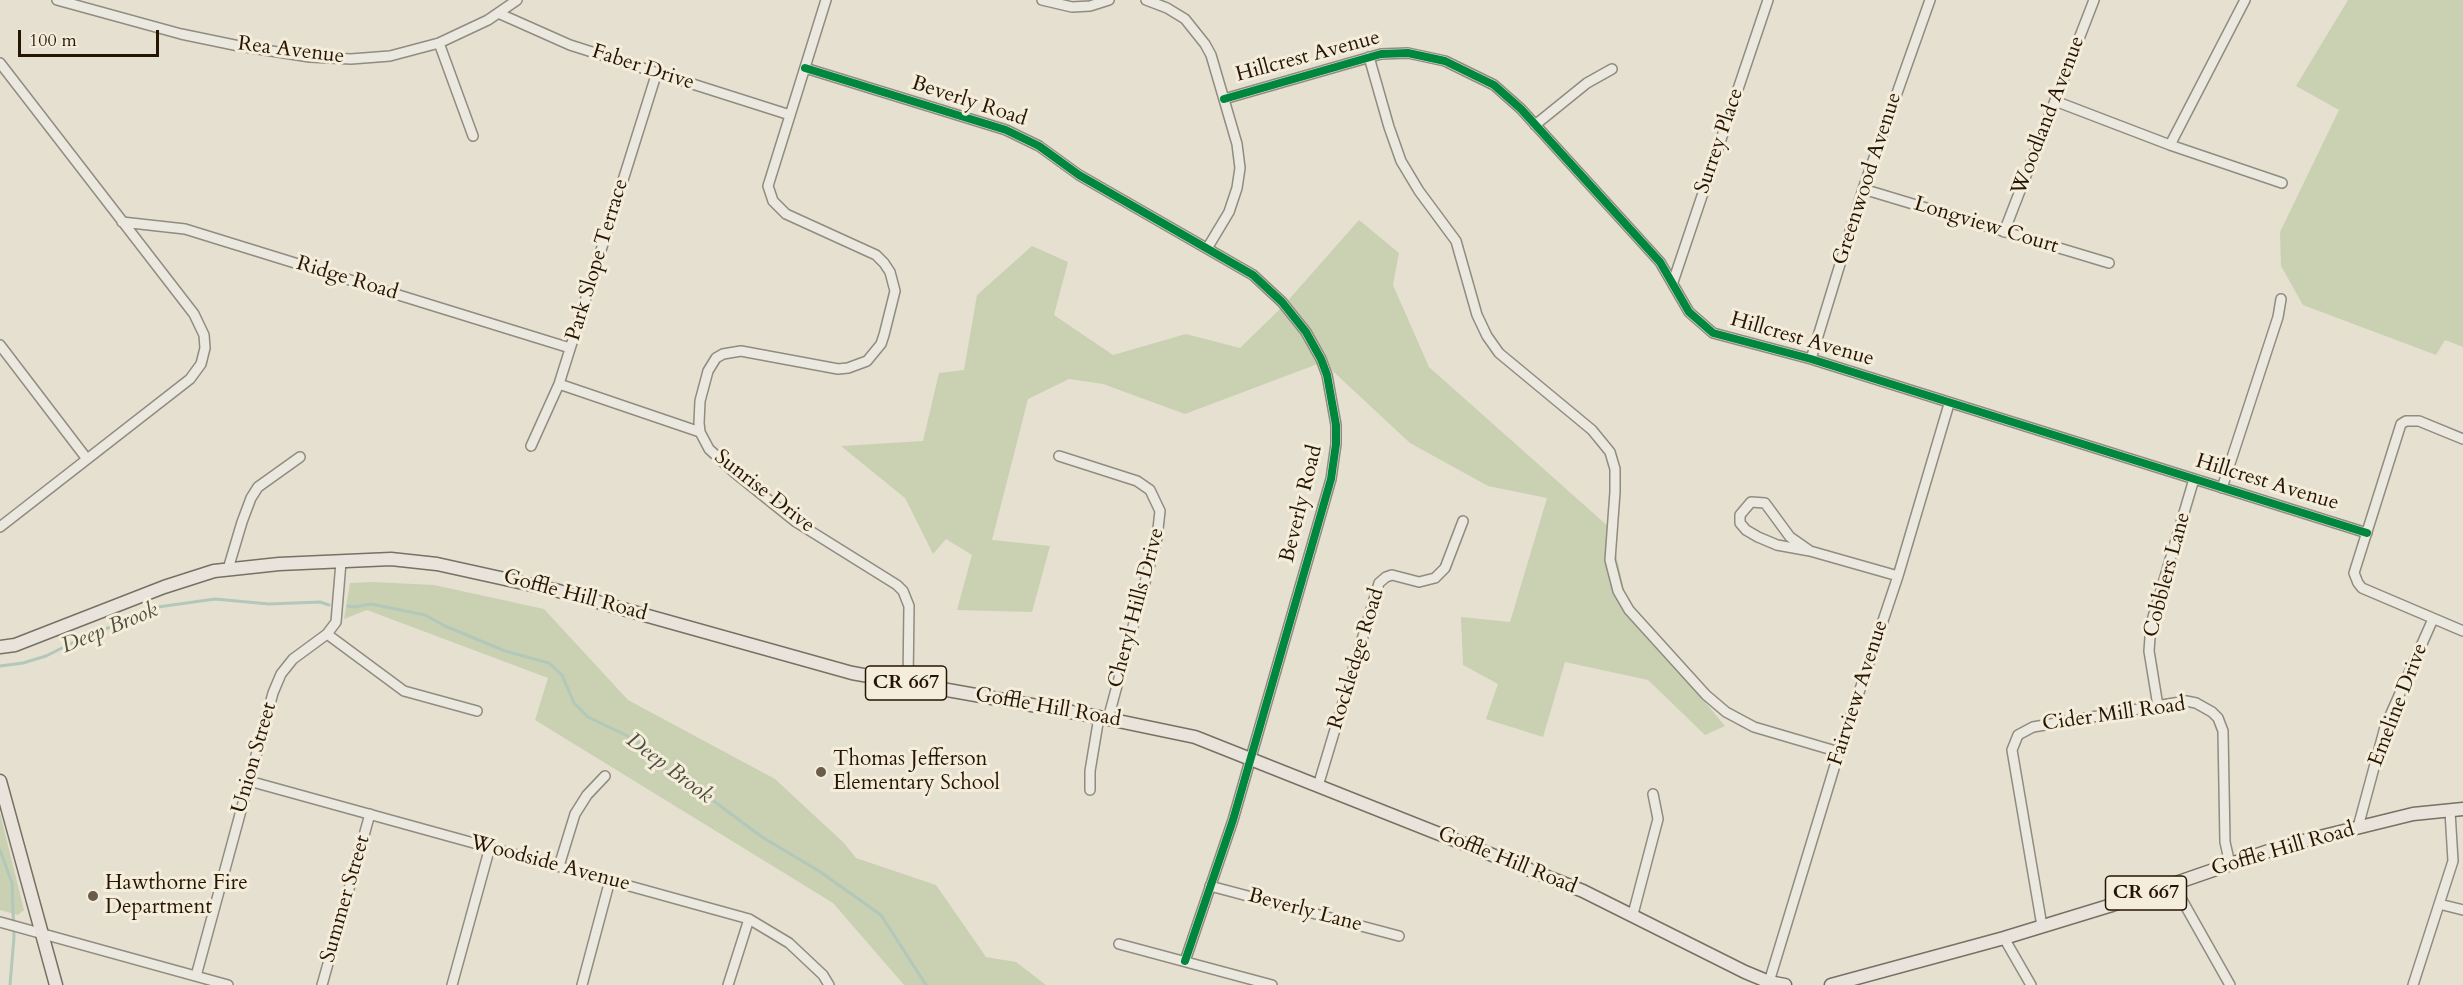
<!DOCTYPE html>
<html>
<head>
<meta charset="utf-8">
<style>
	body { margin:0 }
	#map { position:relative; width:2463px; height:985px; overflow:hidden; background:#e6e0d0; font-family:Cardo,serif }
	canvas { display:block }
	.scale { position:absolute; left:18px; top:30px; width:141px; height:27px; box-sizing:border-box; border:3px solid #261501; border-top:0; padding-left:8px; font-size:18px; line-height:21px; white-space:nowrap; color:#261501; -webkit-text-stroke:4px #f4eddb; paint-order:stroke }
</style>
</head>
<body>
<div id="map">
<canvas width="2463" height="985"></canvas>
<div class="scale">100 m</div>
</div>
<script>
const c = document.querySelector('canvas').getContext('2d');
c.lineJoin = 'round';
function paint(path, color) {
  c.fillStyle = color;
  c.fill(path, 'evenodd');
}
function toPath(rows) {
  const path = new Path2D();
  for (const r of rows) {
    path.moveTo(r[0], r[1]);
    for (let i = 2; i < r.length; i += 2) path.lineTo(r[i], r[i + 1]);
  }
  return path;
}
function stroke(path, color, width, dash) {
  c.strokeStyle = color;
  c.lineWidth = width;
  c.lineCap = dash ? 'butt' : 'round';
  c.setLineDash(dash || []);
  c.stroke(path);
}
function drawText(font, color, halo, rows, align = 'center') {
  c.font = font + ' Cardo,serif';
  c.lineWidth = 6;
  c.setLineDash([]);
  c.textBaseline = 'middle';
  c.strokeStyle = halo;
  c.fillStyle = color;
  for (const [text, x, y, turn = 0] of rows) {
    c.save();
    c.translate(x, y);
    c.rotate((+turn || 0) * Math.PI / 180);
    c.textAlign = isNaN(turn) ? turn : align;
    if (halo) c.strokeText(text, 0, 0);
    c.fillText(text, 0, 0);
    c.restore();
  }
}
paint(toPath([
	[2348,0,2463,0,2463,347,2445,340,2436,355,2303,305,2281,266,2280,232,2339,110,2296,86],
	[1359,220,1399,253,1393,285,1429,367,1610,528,1629,611,1725,726,1705,735,1648,680,1565,662,1543,737,1486,719,1498,684,1463,665,1461,617,1510,622,1547,498,1488,486,1410,443,1323,362,1185,414,1103,384,1069,379,1028,399,992,540,1050,546,1032,612,957,610,972,555,946,539,933,554,905,498,841,446,923,441,939,373,964,370,977,295,1032,246,1068,262,1054,315,1113,355,1186,334,1240,348,1284,305],
	[373,582,434,585,544,609,628,700,775,779,844,843,856,858,936,885,986,957,1016,962,1046,985,904,985,833,903,535,720,548,678,367,610,344,619,350,583],
	[0,813,24,910,18,915,0,910]
]), '#cad1b2');
stroke(toPath([
	[348,606,355,607,371,604,425,615,445,626,505,651,549,663,562,675,574,703,588,717,636,740,651,757,677,778,707,796,762,837,819,871,881,915,926,985],
	[0,666,23,663,46,656,70,644,158,607,215,599,269,604,320,602,329,605],
	[0,850,12,883,14,937,10,985]
]), '#b1c8ba', 3);
const minor = toPath([
	[57,0,181,34,239,46,310,57,351,59,390,56,439,43,488,20,517,0],
	[826,0,768,186,773,201,786,214,876,255,884,263,890,272,895,291,884,335,881,344,867,361,848,368,838,369,741,351,723,354,716,358,708,371,700,401,699,423,700,432,709,449,735,473,796,522,897,585,903,591,909,606,908,683],
	[1042,0,1072,7,1090,6,1109,0],
	[1146,0,1167,8,1185,19,1205,44,1211,55,1237,144,1240,168,1237,188,1229,212,1208,247],
	[498,13,570,45,790,115],
	[439,43,473,136],
	[1369,57,1389,127,1401,161,1419,191,1456,241,1477,315,1487,336,1499,353,1592,430,1610,452,1615,469,1615,492,1610,560,1618,591,1629,610,1706,695,1726,712,1754,727,1839,752],
	[0,63,194,314,204,335,205,348,201,364,190,379,0,527],
	[805,68,1006,130,1039,146,1079,175,1253,275,1282,302,1306,332,1321,359,1327,375,1336,425,1336,444,1331,479,1233,820,1185,961],
	[1224,99,1381,54,1408,53,1445,61,1494,85,1521,109,1660,262,1689,312,1713,333,1811,359,2367,533],
	[2055,101,2170,145,2282,183],
	[1535,125,1587,83,1612,69],
	[2170,145,2245,0],
	[1863,189,2109,263],
	[122,222,185,229,570,348],
	[2004,232,2094,0],
	[1673,282,1768,0],
	[0,345,87,459],
	[1811,359,1863,189,1930,0],
	[559,384,700,432],
	[2463,439,2419,421,2406,421,2401,424,2354,573,2358,583,2362,588,2463,631],
	[531,446,559,384,657,72],
	[1059,456,1137,481,1150,490,1160,511,1157,538,1108,719],
	[2222,488,2278,317,2281,299],
	[1810,551,1777,545,1758,537,1746,530,1740,523,1740,515,1751,502,1765,503,1790,537,1810,551,1898,576],
	[228,569,242,522,251,498,258,487,300,457],
	[327,634,404,691,477,711],
	[2158,706,2149,651,2151,624,2194,479],
	[249,781,749,919,789,943,823,975,829,985],
	[1318,786,1379,583,1386,577,1392,575,1419,582,1435,578,1445,568,1463,521],
	[1090,790,1090,771,1099,717],
	[2358,827,2385,727,2433,619],
	[559,866,575,814,587,795,605,776],
	[2173,884,2230,985],
	[1210,886,1399,936],
	[2439,904,2463,910],
	[1633,914,1658,819,1653,794],
	[0,922,228,985],
	[2042,926,2012,750,2018,735,2033,727,2186,701,2196,703,2212,712,2218,718,2223,731,2225,842,2230,864],
	[2004,938,2031,985],
	[1119,944,1272,985],
	[196,976,273,693,281,674,293,659,327,634,336,622,341,562],
	[1769,982,1839,752,1898,576,1949,404],
	[322,985,370,814],
	[452,985,490,847],
	[582,985,610,880],
	[728,985,749,919],
	[2413,985,2453,861,2450,811]
]);
const major = toPath([
	[0,647,15,645,164,587,214,571,279,564,391,559,437,564,555,590,852,673,1099,717,1195,737,1583,891,1745,972,1769,982,1785,985],
	[0,781,56,985],
	[1831,985,2004,938,2112,905,2283,846,2413,814,2463,809]
]);
stroke(minor, '#918b80', 12);
stroke(major, '#767065', 15);
stroke(minor, '#ebe8e0', 9);
stroke(major, '#e8e4db', 12);
stroke(toPath([
	[805,68,1006,130,1039,146,1079,175,1253,275,1282,302,1306,332,1321,359,1327,375,1336,425,1336,444,1331,479,1233,820,1185,961],
	[1224,99,1381,54,1408,53,1445,61,1494,85,1521,109,1660,262,1689,312,1713,333,1811,359,2367,533]
]), '#00873e', 8);
for (const [x, y, r, color] of [
	[821,772,6,"#695c49"],
	[93,896,6,"#695c49"]
]) {
  const dot = new Path2D();
  dot.arc(x, y, r, 0, 2 * Math.PI);
  c.fillStyle = color;
  c.fill(dot);
  stroke(dot, '#f4eddb', 2);
}
for (const [x, y, w] of [
	[906,683,81],
	[2146,893,81]
]) {
  const box = new Path2D();
  box.roundRect(x - w / 2, y - 17, w, 34, 4.5);
  c.fillStyle = '#f4eddb';
  c.fill(box);
  stroke(box, '#261501', 1.5);
}
drawText('bold 20px', '#261501', null, [
	["CR 667",906,683],
	["CR 667",2146,893]
]);
drawText('21px', '#261501', '#f4eddb', [
	["Rea Avenue",291,51,7],
	["Hillcrest Avenue",1308,57,-15],
	["Faber Drive",643,68,18],
	["Beverly Road",969,102,18],
	["Woodland Avenue",2049,116,-69],
	["Surrey Place",1720,141,-71],
	["Greenwood Avenue",1868,179,-72],
	["Longview Court",1986,226,17],
	["Park Slope Terrace",598,260,-73],
	["Ridge Road",347,279,17],
	["Hillcrest Avenue",1802,340,16],
	["Hillcrest Avenue",2267,483,17],
	["Sunrise Drive",764,492,38],
	["Beverly Road",1302,504,-76],
	["Cobblers Lane",2168,575,-75],
	["Goffle Hill Road",575,596,15],
	["Cheryl Hills Drive",1137,608,-75],
	["Rockledge Road",1357,659,-73],
	["Fairview Avenue",1859,693,-72],
	["Emeline Drive",2399,705,-69],
	["Goffle Hill Road",1048,708,10],
	["Cider Mill Road",2114,715,-8],
	["Union Street",255,758,-74],
	["Goffle Hill Road",2283,850,-16],
	["Goffle Hill Road",1507,861,22],
	["Woodside Avenue",550,864,15],
	["Summer Street",346,899,-74],
	["Beverly Lane",1305,911,15]
]);
drawText('21px', '#261501', '#f4eddb', [
	["Thomas Jefferson",833,760],
	["Elementary School",833,784],
	["Hawthorne Fire",105,884],
	["Department",105,908]
], 'left');
drawText('italic 22px', '#4f503f', '#f4eddb', [
	["Deep Brook",110,629,-22],
	["Deep Brook",669,769,37]
]);
</script>
</body>
</html>
